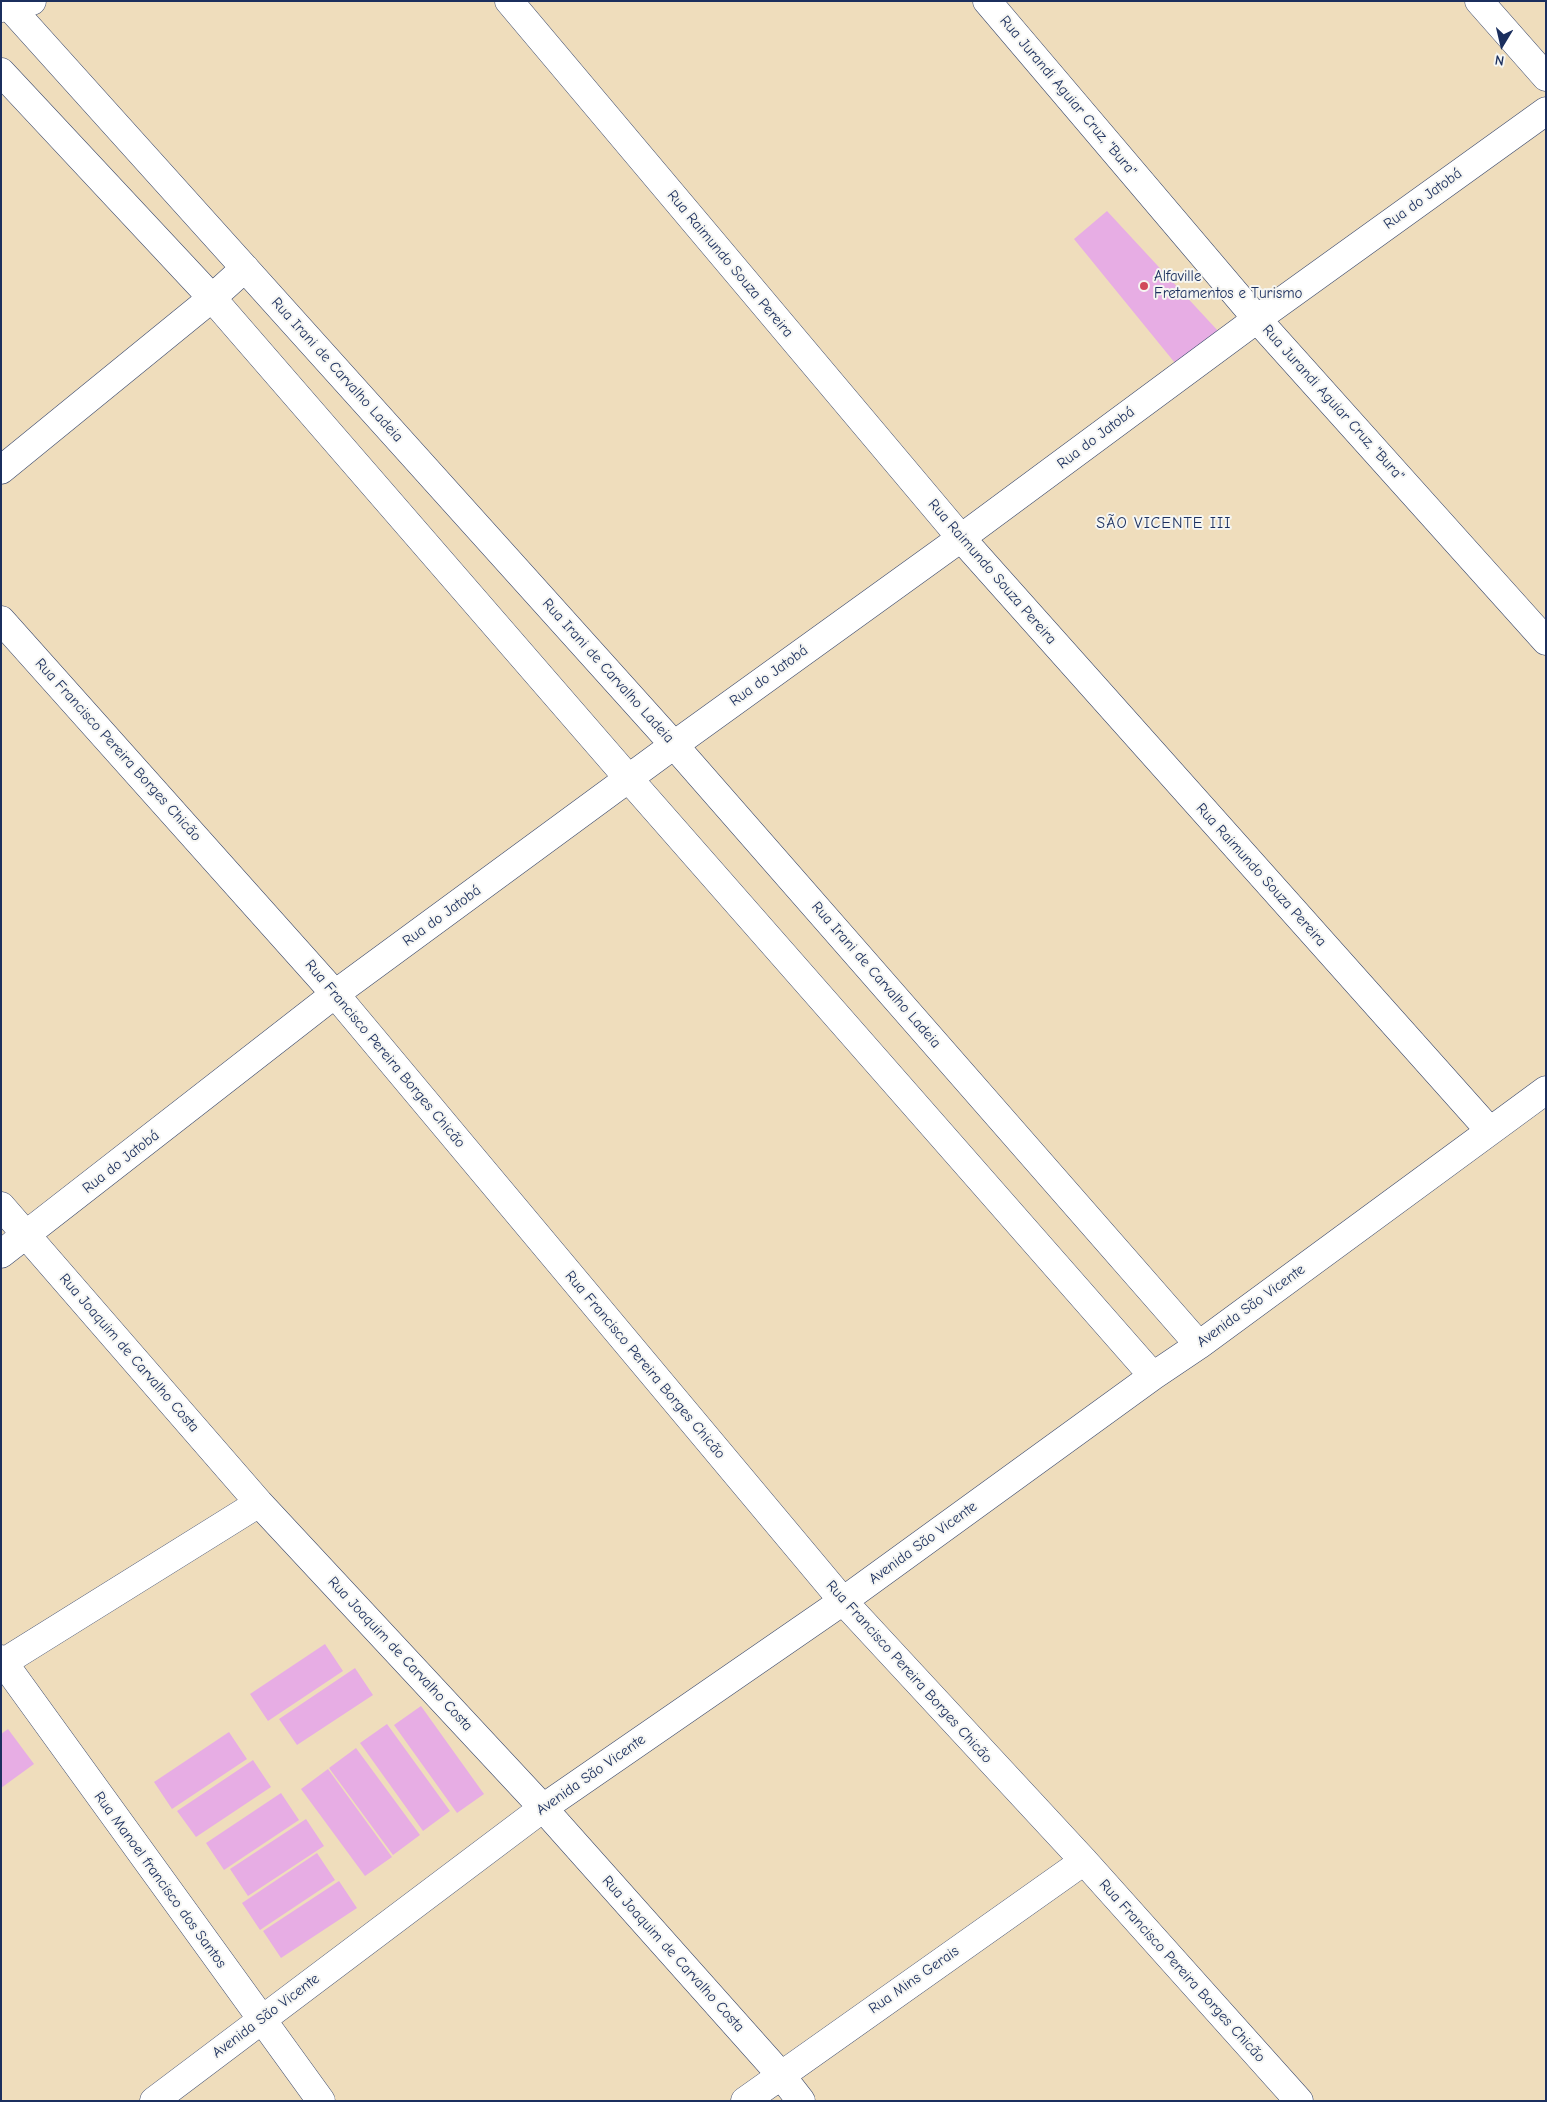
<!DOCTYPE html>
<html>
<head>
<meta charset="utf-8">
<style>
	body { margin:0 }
	#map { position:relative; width:1547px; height:2102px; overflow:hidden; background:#efddbc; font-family:"Comic Neue",sans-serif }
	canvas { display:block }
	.frame { position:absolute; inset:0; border:2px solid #1b2f5e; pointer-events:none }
	.north { position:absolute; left:1477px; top:20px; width:50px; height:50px; -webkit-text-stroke:4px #f6f6f2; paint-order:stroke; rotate:189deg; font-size:14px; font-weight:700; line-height:20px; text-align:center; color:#1b2f5e }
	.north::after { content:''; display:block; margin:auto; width:18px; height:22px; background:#1b2f5e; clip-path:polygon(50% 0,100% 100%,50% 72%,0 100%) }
</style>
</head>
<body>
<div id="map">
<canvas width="1547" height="2102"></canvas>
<div class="frame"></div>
<div class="north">N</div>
</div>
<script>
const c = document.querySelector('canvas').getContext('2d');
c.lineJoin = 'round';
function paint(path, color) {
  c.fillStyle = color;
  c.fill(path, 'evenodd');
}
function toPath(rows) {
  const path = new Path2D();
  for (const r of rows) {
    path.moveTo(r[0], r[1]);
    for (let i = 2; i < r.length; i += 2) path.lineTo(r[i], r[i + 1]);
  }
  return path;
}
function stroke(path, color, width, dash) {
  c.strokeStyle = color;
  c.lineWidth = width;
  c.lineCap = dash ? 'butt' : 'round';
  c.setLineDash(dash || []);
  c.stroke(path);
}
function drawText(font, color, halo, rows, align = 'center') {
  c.font = font + ' "Comic Neue",sans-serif';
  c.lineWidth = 4;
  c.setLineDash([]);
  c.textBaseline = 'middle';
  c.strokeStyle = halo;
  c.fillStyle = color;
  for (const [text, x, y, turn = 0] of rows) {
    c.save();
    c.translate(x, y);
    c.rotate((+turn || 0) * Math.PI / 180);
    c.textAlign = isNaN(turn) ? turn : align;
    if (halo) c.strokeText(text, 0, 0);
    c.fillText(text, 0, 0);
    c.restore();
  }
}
paint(toPath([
	[1107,211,1219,332,1175,363,1074,239],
	[325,1644,343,1671,268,1721,250,1694],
	[355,1668,373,1695,297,1745,279,1719],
	[421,1706,484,1794,457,1813,394,1725],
	[387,1724,450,1811,423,1831,360,1743],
	[8,1729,34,1764,1,1788,1,1734],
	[229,1732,247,1759,172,1809,154,1782],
	[356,1748,420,1835,393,1855,329,1768],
	[253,1760,271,1787,196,1837,177,1811],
	[328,1769,392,1857,365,1876,301,1789],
	[281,1793,299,1820,224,1870,206,1843],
	[306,1819,324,1846,248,1896,230,1869],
	[317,1853,335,1880,260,1930,242,1903],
	[339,1881,357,1908,281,1958,263,1931]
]), '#e7ade4');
const street = toPath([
	[509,1,961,538,1490,1131],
	[987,1,1257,319,1546,641],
	[1479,1,1546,77],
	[8,5,674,745,1199,1345],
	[1,72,212,298,629,779,1153,1376],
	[1,470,212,298,245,268],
	[1,620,335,994,843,1601,1084,1861,1299,2101],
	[1,1206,259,1503,543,1808,780,2074,801,2101],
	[1,1254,335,994,674,745,961,538,1257,319,1546,111],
	[1,1659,321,2101],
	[4,1662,259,1503],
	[154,2101,543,1808,843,1601,1153,1376,1199,1345,1546,1090],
	[745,2101,1084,1861]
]);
const secondary = toPath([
	[1,8,32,1]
]);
stroke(street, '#3b496c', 29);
stroke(secondary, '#3b496c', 29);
stroke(street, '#fff', 28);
stroke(secondary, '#fff', 28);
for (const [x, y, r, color] of [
	[1144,286,5,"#d1495b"]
]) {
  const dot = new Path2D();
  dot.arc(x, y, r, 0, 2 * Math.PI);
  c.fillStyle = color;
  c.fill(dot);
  stroke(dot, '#f6f6f2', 2);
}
drawText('15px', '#1b2f5e', '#f6f6f2', [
	["Rua Jurandi Aguiar Cruz, \"Bura\"",1068,96,50],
	["Rua do Jatobá",1423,199,-36],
	["Rua Raimundo Souza Pereira",730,264,50],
	["Rua Irani de Carvalho Ladeia",337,370,48],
	["Rua Jurandi Aguiar Cruz, \"Bura\"",1333,403,48],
	["Rua do Jatobá",1096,438,-37],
	["Rua Raimundo Souza Pereira",992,572,49],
	["Rua Irani de Carvalho Ladeia",608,671,48],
	["Rua do Jatobá",769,676,-36],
	["Rua Francisco Pereira Borges Chicão",118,750,48],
	["Rua Raimundo Souza Pereira",1261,875,48],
	["Rua do Jatobá",442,916,-36],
	["Rua Irani de Carvalho Ladeia",876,975,49],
	["Rua Francisco Pereira Borges Chicão",385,1054,50],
	["Rua do Jatobá",121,1162,-38],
	["Avenida São Vicente",1251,1306,-36],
	["Rua Joaquim de Carvalho Costa",129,1353,49],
	["Rua Francisco Pereira Borges Chicão",645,1365,50],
	["Avenida São Vicente",923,1543,-36],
	["Rua Joaquim de Carvalho Costa",400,1654,47],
	["Rua Francisco Pereira Borges Chicão",909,1672,48],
	["Avenida São Vicente",591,1775,-35],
	["Rua Manoel francisco dos Santos",160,1880,54],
	["Rua Joaquim de Carvalho Costa",673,1954,48],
	["Rua Francisco Pereira Borges Chicão",1182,1971,48],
	["Rua Mins Gerais",914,1980,-35],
	["Avenida São Vicente",266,2016,-37]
]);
drawText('15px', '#1b2f5e', '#f6f6f2', [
	["Alfaville",1154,277],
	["Fretamentos e Turismo",1154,294]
], 'left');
c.letterSpacing = '1px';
drawText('16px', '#1b2f5e', '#f6f6f2', [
	["SÃO VICENTE III",1164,523]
]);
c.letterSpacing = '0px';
</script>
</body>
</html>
